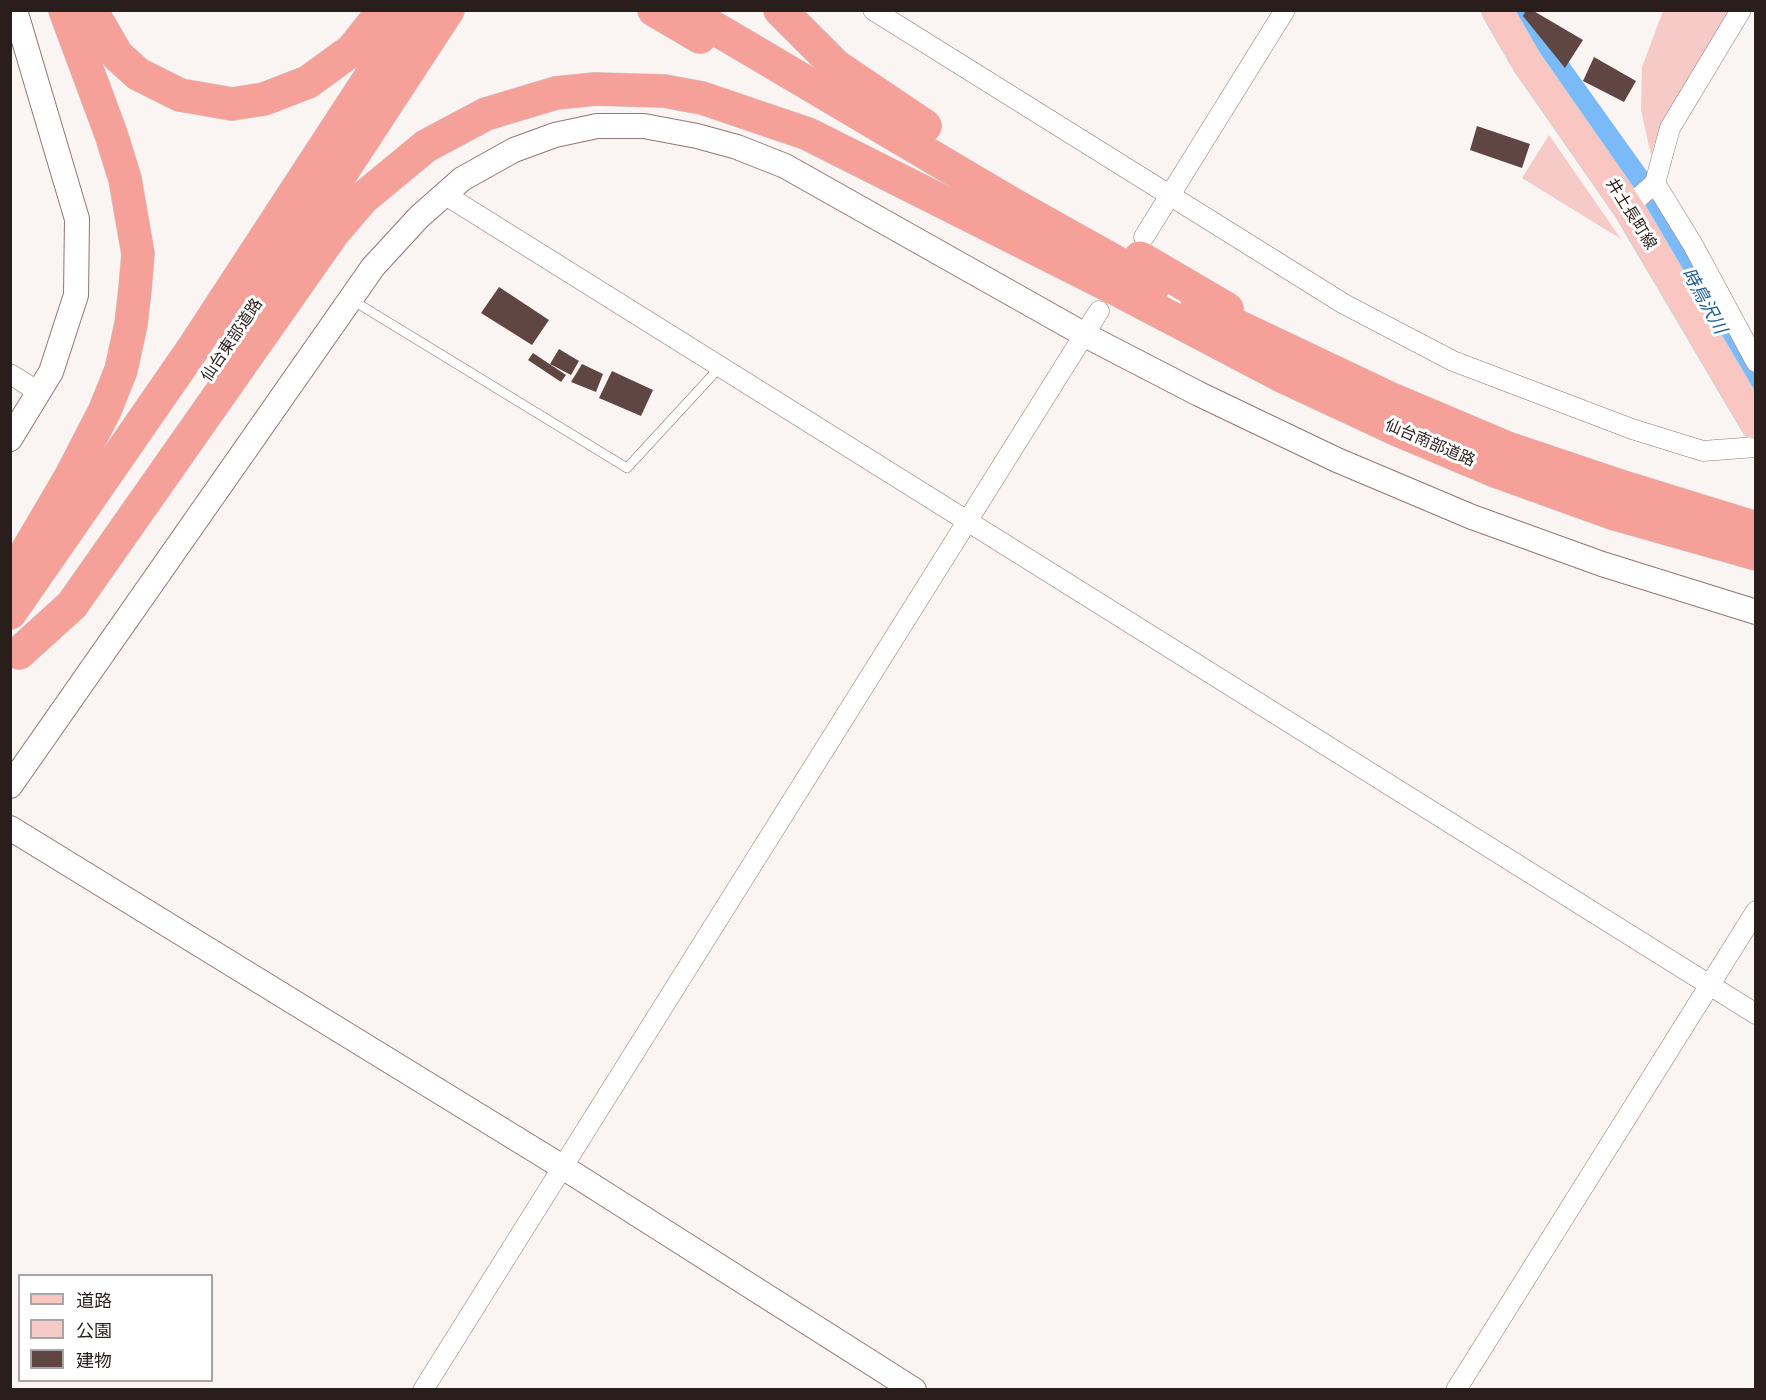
<!DOCTYPE html>
<html>
<head>
<meta charset="utf-8">
<style>
	body { margin:0 }
	#map { position:relative; width:1766px; height:1400px; overflow:hidden; background:#faf4f3; font-family:"Alegreya Sans","Noto Sans JP",sans-serif }
	canvas { display:block }
	.frame { position:absolute; inset:0; border:12px solid #291e1c; pointer-events:none }
	.legend { position:absolute; left:18px; top:1274px; width:195px; height:108px; box-sizing:border-box; background:#fff; border:2px solid #a9a5a4; margin:0; padding:8px 10px; list-style:none; font-size:18px; color:#291e1c }
	.legend li { display:flex; align-items:center; gap:12px; height:30px }
	.legend b { width:30px; border:2px solid #a9a5a4 }
</style>
</head>
<body>
<div id="map">
<canvas width="1766" height="1400"></canvas>
<div class="frame"></div>
<ul class="legend">
<li><b style="height:8px;background:#f9c6c1"></b>道路</li>
<li><b style="height:16px;background:#f6cac6"></b>公園</li>
<li><b style="height:16px;background:#604643"></b>建物</li>
</ul>
</div>
<script>
const c = document.querySelector('canvas').getContext('2d');
c.lineJoin = 'round';
function paint(path, color) {
  c.fillStyle = color;
  c.fill(path, 'evenodd');
}
function toPath(rows) {
  const path = new Path2D();
  for (const r of rows) {
    path.moveTo(r[0], r[1]);
    for (let i = 2; i < r.length; i += 2) path.lineTo(r[i], r[i + 1]);
  }
  return path;
}
function stroke(path, color, width, dash) {
  c.strokeStyle = color;
  c.lineWidth = width;
  c.lineCap = dash ? 'butt' : 'round';
  c.setLineDash(dash || []);
  c.stroke(path);
}
function drawText(font, color, halo, rows, align = 'center') {
  c.font = font + ' "Alegreya Sans","Noto Sans JP",sans-serif';
  c.lineWidth = 6;
  c.setLineDash([]);
  c.textBaseline = 'middle';
  c.strokeStyle = halo;
  c.fillStyle = color;
  for (const [text, x, y, turn = 0] of rows) {
    c.save();
    c.translate(x, y);
    c.rotate((+turn || 0) * Math.PI / 180);
    c.textAlign = isNaN(turn) ? turn : align;
    if (halo) c.strokeText(text, 0, 0);
    c.fillText(text, 0, 0);
    c.restore();
  }
}
paint(toPath([
	[1663,11,1731,11,1657,136,1651,155,1641,110,1642,67],
	[1549,135,1621,239,1522,178]
]), '#f6cac6');
stroke(toPath([
	[1513,10,1636,182],
	[1653,206,1756,395]
]), '#7bbaf9', 30);
paint(toPath([
	[1526,10,1532,10,1583,40,1565,68,1523,16],
	[1594,57,1636,81,1624,102,1583,81],
	[1477,126,1530,144,1522,168,1470,150],
	[499,287,549,320,532,345,481,313],
	[559,349,579,361,571,375,550,364],
	[533,353,566,375,561,382,528,360],
	[582,364,603,374,596,392,571,382],
	[612,371,653,390,641,416,599,398]
]), '#604643');
const service = toPath([
	[352,300,627,468,720,367]
]);
const minor = toPath([
	[873,10,1344,304,1453,361,1632,429,1703,451,1756,447],
	[1655,183,1693,245,1756,362],
	[444,194,1756,1014],
	[1628,207,1655,183,1670,128,1741,10],
	[1144,237,1285,10],
	[10,374,39,392],
	[423,1390,1099,311],
	[1456,1390,1756,911]
]);
const tertiary = toPath([
	[10,439,51,372,76,295,77,219,15,10],
	[10,786,373,267,419,217,462,179,514,150,555,135,597,126,644,126,697,136,737,147,785,166,1085,335,1199,394,1337,460,1472,517,1602,564,1756,612],
	[10,828,577,1176,914,1390]
]);
const primary = toPath([
	[1497,10,1527,62,1628,207,1756,424]
]);
const motorway = toPath([
	[91,10,117,55,138,74,180,95,232,104,264,99,308,82,352,50,384,10],
	[654,10,700,37],
	[684,10,1012,204,1155,284],
	[780,10,836,66,925,126],
	[1140,258,1227,309],
	[1197,307,1391,399,1507,448,1620,486,1756,528],
	[236,334,448,10],
	[13,575,71,476,105,410,121,370,131,324,135,289,138,254,125,179,111,134,65,10],
	[10,613,192,350,414,10],
	[19,653,72,605,333,233,363,198,426,146,486,114,556,93,595,89,664,91,702,98,808,134,1120,291,1280,375,1398,430,1498,472,1615,514,1756,554]
]);
stroke(service, '#937673', 10);
stroke(minor, '#937673', 21);
stroke(tertiary, '#937673', 26);
stroke(primary, '#d4d2d2', 32);
stroke(motorway, '#d4d2d2', 34);
stroke(service, '#fff', 9);
stroke(minor, '#fff', 20);
stroke(tertiary, '#fff', 24);
stroke(primary, '#f9c6c1', 30);
stroke(motorway, '#f5a098', 33);
drawText('16px', '#291e1c', '#fff', [
	["井土長町線",1631,214,58],
	["仙台東部道路",232,340,-56],
	["仙台南部道路",1430,443,23]
]);
drawText('italic 18px', '#185a94', '#fff', [
	["時鳥沢川",1704,301,61]
]);
</script>
</body>
</html>
